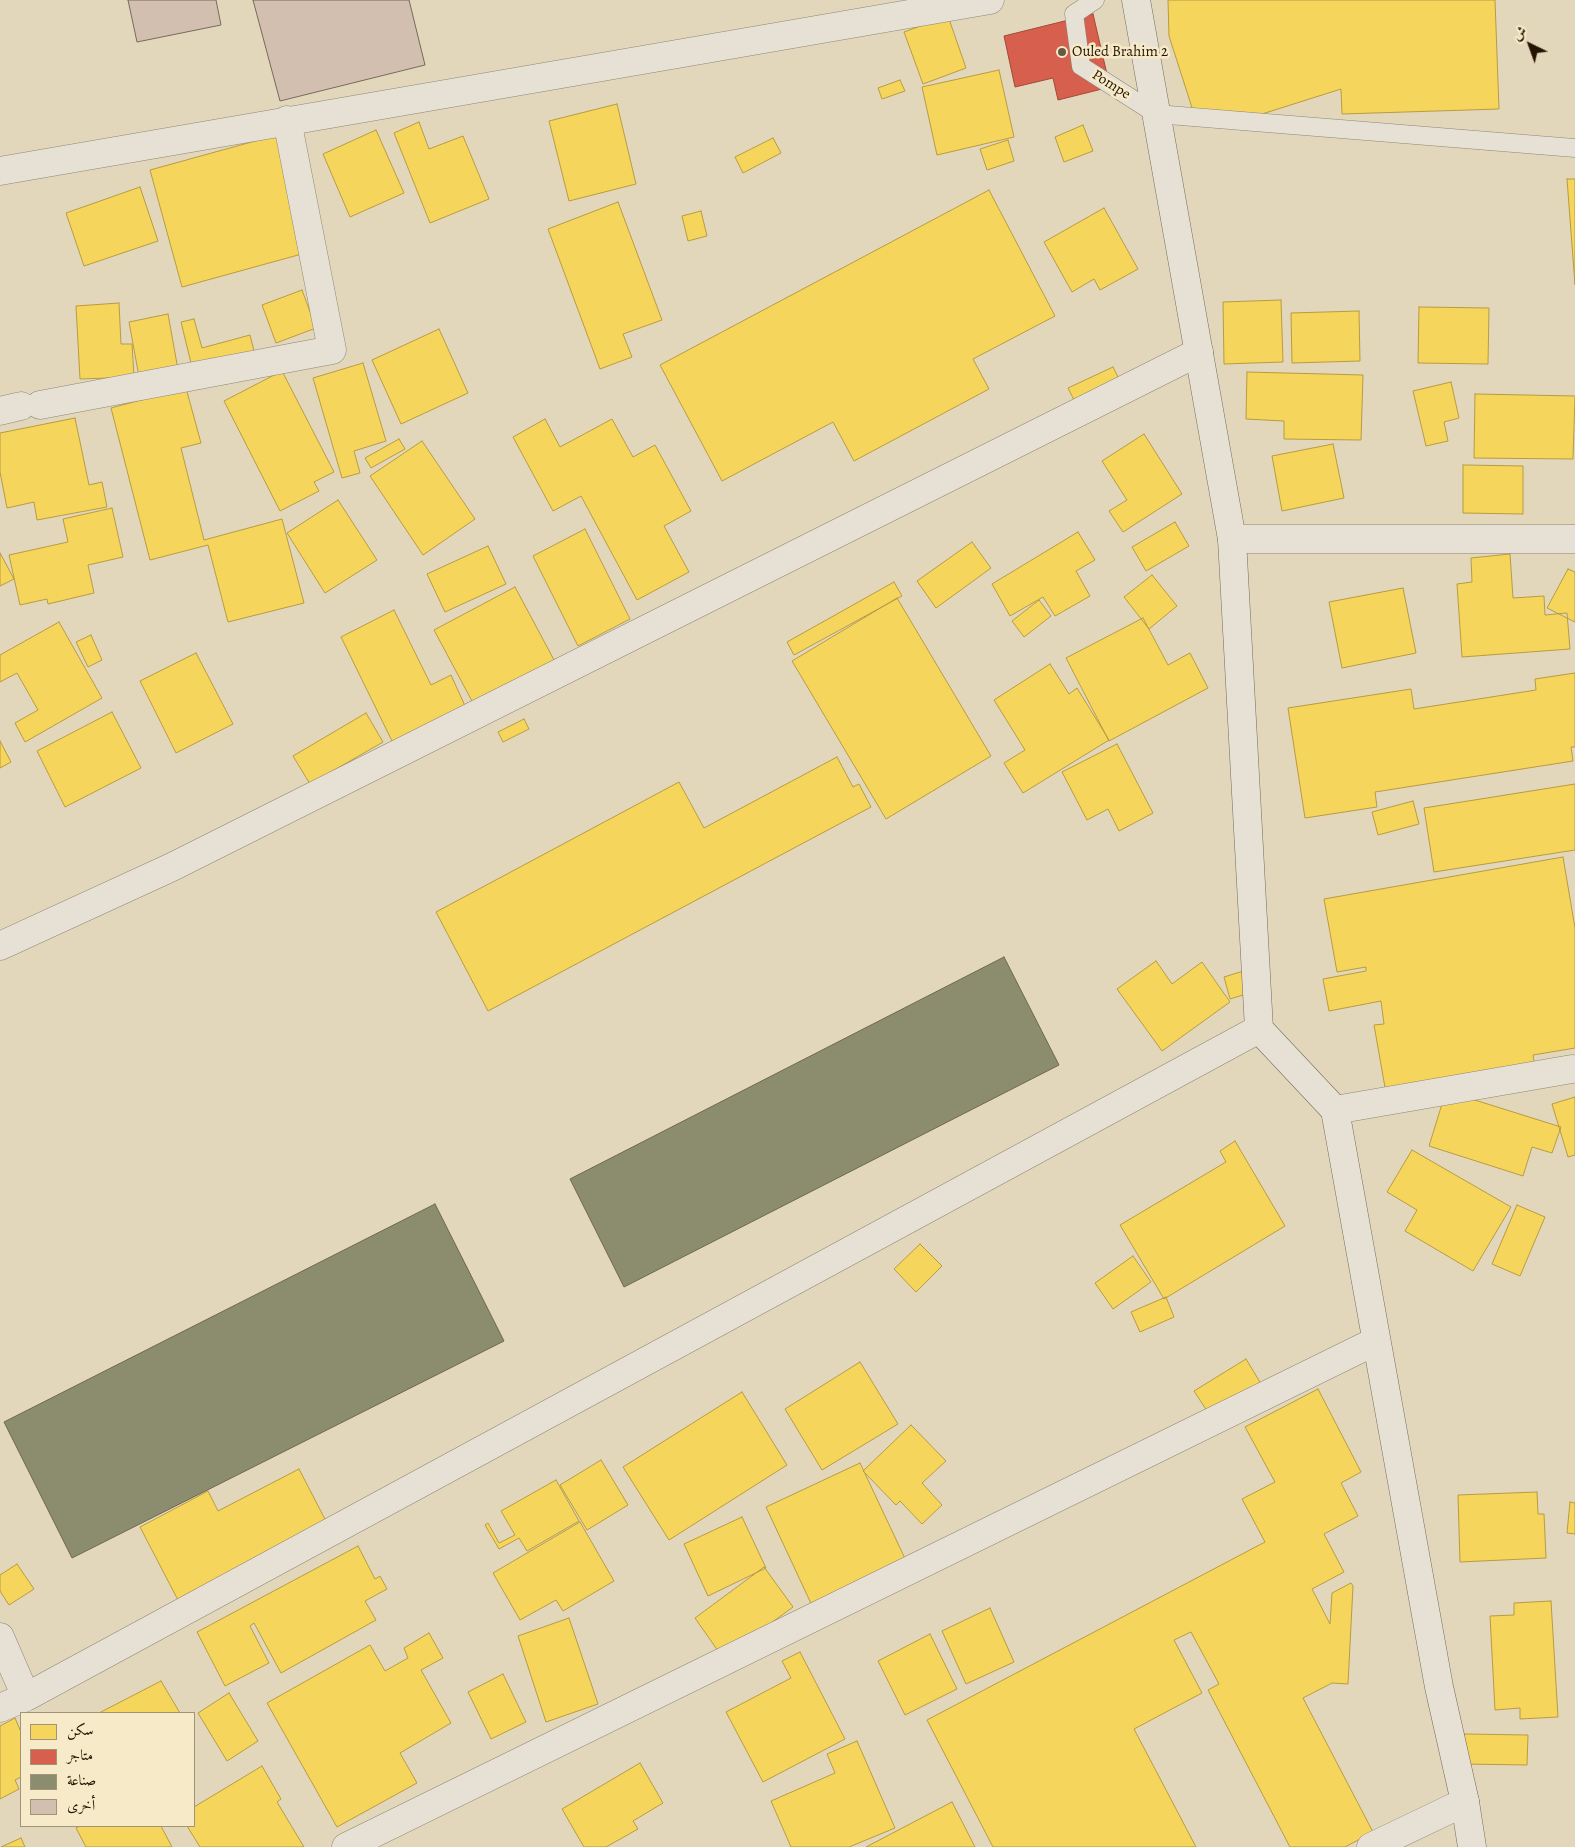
<!DOCTYPE html>
<html>
<head>
<meta charset="utf-8">
<style>
	body { margin:0 }
	#map { position:relative; width:1575px; height:1847px; overflow:hidden; background:#e2d7bb; font-family:Alegreya,Amiri,serif }
	canvas { display:block }
	.legend { position:absolute; left:20px; top:1712px; width:175px; height:115px; box-sizing:border-box; background:#f6eac9; border:1px solid #a29479; margin:0; padding:6px 9px; list-style:none; font-size:15px; color:#241401 }
	.legend li { display:flex; align-items:center; gap:10px; height:25px }
	.legend b { width:25px; border:1px solid #a29479 }
	.north { position:absolute; left:1505px; top:20px; width:50px; height:50px; -webkit-text-stroke:4px #f6eac9; paint-order:stroke; rotate:318deg; font-size:14px; font-weight:700; line-height:20px; text-align:center; color:#241401 }
	.north::after { content:''; display:block; margin:auto; width:18px; height:22px; background:#241401; clip-path:polygon(50% 0,100% 100%,50% 72%,0 100%) }
</style>
</head>
<body>
<div id="map">
<canvas width="1575" height="1847"></canvas>
<ul class="legend">
<li><b style="height:14px;background:#f6d55c"></b>سكن</li>
<li><b style="height:14px;background:#d6604d"></b>متاجر</li>
<li><b style="height:14px;background:#8c8c6e"></b>صناعة</li>
<li><b style="height:14px;background:#d3bfaf"></b>أخرى</li>
</ul>
<div class="north">ش</div>
</div>
<script>
const c = document.querySelector('canvas').getContext('2d');
c.lineJoin = 'round';
function paint(path, color) {
  c.fillStyle = color;
  c.fill(path, 'evenodd');
}
function toPath(rows) {
  const path = new Path2D();
  for (const r of rows) {
    path.moveTo(r[0], r[1]);
    for (let i = 2; i < r.length; i += 2) path.lineTo(r[i], r[i + 1]);
  }
  return path;
}
function stroke(path, color, width, dash) {
  c.strokeStyle = color;
  c.lineWidth = width;
  c.lineCap = dash ? 'butt' : 'round';
  c.setLineDash(dash || []);
  c.stroke(path);
}
function drawText(font, color, halo, rows, align = 'center') {
  c.font = font + ' Alegreya,serif';
  c.lineWidth = 5;
  c.setLineDash([]);
  c.textBaseline = 'middle';
  c.strokeStyle = halo;
  c.fillStyle = color;
  for (const [text, x, y, turn = 0] of rows) {
    c.save();
    c.translate(x, y);
    c.rotate((+turn || 0) * Math.PI / 180);
    c.textAlign = isNaN(turn) ? turn : align;
    if (halo) c.strokeText(text, 0, 0);
    c.fillText(text, 0, 0);
    c.restore();
  }
}
const homes = toPath([
	[1168,0,1495,0,1499,109,1342,114,1341,89,1262,114,1195,117,1169,36,1168,0],
	[948,16,966,68,923,84,904,32,948,16],
	[999,70,1014,137,937,155,922,87,999,70],
	[900,80,905,91,882,99,878,88,900,80],
	[617,104,636,184,569,201,549,121,617,104],
	[419,122,429,149,463,136,489,199,430,223,394,133,419,122],
	[1083,125,1093,151,1064,162,1055,137,1083,125],
	[376,130,404,193,350,217,323,154,376,130],
	[277,135,309,252,182,287,150,170,277,135],
	[773,138,781,153,743,173,735,157,773,138],
	[1008,140,1014,161,987,170,980,149,1008,140],
	[1567,179,1575,179,1575,285,1567,179],
	[140,187,158,241,84,266,66,213,140,187],
	[989,190,1055,316,973,359,989,389,854,461,833,422,722,481,660,365,989,190],
	[618,202,662,320,623,334,632,357,600,369,548,229,618,202],
	[1104,208,1138,269,1100,290,1094,279,1072,292,1044,242,1104,208],
	[701,211,707,236,688,241,682,216,701,211],
	[302,290,316,328,276,343,262,305,302,290],
	[1281,300,1283,362,1224,364,1223,302,1281,300],
	[119,303,121,344,132,344,134,377,80,379,76,306,119,303],
	[1419,307,1489,308,1488,364,1418,363,1419,307],
	[1359,311,1360,361,1292,363,1291,313,1359,311],
	[168,314,179,375,140,382,129,322,168,314],
	[194,319,202,348,250,335,254,351,192,367,181,322,194,319],
	[439,329,468,393,401,424,372,360,439,329],
	[363,363,386,441,354,451,360,473,342,478,313,378,363,363],
	[1113,367,1121,383,1076,404,1068,388,1113,367],
	[282,371,334,472,314,482,319,491,280,511,224,401,282,371],
	[1247,372,1363,375,1361,440,1284,439,1284,421,1246,419,1247,372],
	[1451,382,1459,418,1444,422,1448,441,1426,446,1413,391,1451,382],
	[186,388,201,443,181,448,204,540,282,519,304,603,228,622,208,545,150,560,111,408,186,388],
	[1475,394,1575,396,1573,459,1474,458,1475,394],
	[75,418,89,485,102,482,107,507,37,520,34,502,7,508,0,472,0,433,75,418],
	[545,419,560,447,612,419,633,457,655,445,691,511,664,526,689,572,637,600,581,496,553,511,513,437,545,419],
	[1144,434,1182,494,1123,532,1109,511,1127,500,1102,461,1144,434],
	[399,439,405,449,371,468,365,458,399,439],
	[422,441,475,519,423,555,370,476,422,441],
	[1333,444,1344,498,1282,511,1272,456,1333,444],
	[1463,465,1523,466,1523,514,1463,513,1463,465],
	[338,500,377,560,325,593,287,533,338,500],
	[112,508,123,557,88,565,94,593,48,604,47,599,20,605,9,555,68,542,63,519,112,508],
	[1175,522,1189,546,1146,571,1132,547,1175,522],
	[585,529,630,619,578,646,533,556,585,529],
	[1078,532,1095,560,1076,571,1090,596,1055,616,1043,597,1010,616,992,584,1078,532],
	[972,542,991,568,936,608,917,581,972,542],
	[488,546,506,584,445,612,427,574,488,546],
	[0,553,14,579,0,586,0,553],
	[1510,554,1513,598,1544,596,1545,615,1567,613,1570,649,1462,657,1457,584,1472,582,1471,558,1510,554],
	[1568,569,1575,572,1575,622,1547,608,1568,569],
	[1152,575,1177,606,1149,629,1124,597,1152,575],
	[894,582,902,596,794,655,787,642,894,582],
	[515,587,561,673,480,716,434,630,515,587],
	[1403,588,1416,653,1342,668,1329,602,1403,588],
	[897,598,991,756,886,819,792,661,897,598],
	[1039,600,1051,616,1024,637,1012,621,1039,600],
	[394,610,431,685,451,675,466,708,393,743,341,637,394,610],
	[1143,618,1168,665,1190,653,1208,688,1109,741,1066,658,1143,618],
	[59,622,102,698,25,742,15,723,38,710,17,673,0,682,0,655,59,622],
	[91,635,102,660,88,667,76,642,91,635],
	[196,653,233,724,176,753,140,681,196,653],
	[1050,664,1069,694,1077,688,1109,740,1023,793,1004,763,1025,750,994,700,1050,664],
	[1575,673,1575,747,1571,747,1573,761,1375,792,1377,807,1305,818,1288,708,1411,689,1414,709,1536,690,1535,679,1575,673],
	[112,712,141,768,65,807,37,751,112,712],
	[366,713,383,742,310,784,293,756,366,713],
	[524,719,529,729,503,742,498,732,524,719],
	[0,741,11,762,0,768,0,741],
	[1117,744,1153,813,1119,831,1108,809,1087,820,1062,772,1117,744],
	[837,757,853,787,859,784,871,807,488,1011,436,912,679,782,704,828,837,757],
	[1575,784,1575,850,1434,872,1424,808,1575,784],
	[1413,801,1419,824,1378,835,1372,812,1413,801],
	[1563,857,1575,928,1575,1048,1533,1055,1535,1067,1386,1093,1374,1025,1384,1024,1381,1001,1329,1011,1323,979,1366,971,1366,967,1337,972,1324,899,1563,857],
	[1156,961,1172,984,1202,962,1230,1002,1162,1051,1117,989,1156,961],
	[1250,969,1256,991,1230,999,1224,977,1250,969],
	[1446,1091,1561,1127,1552,1153,1532,1147,1523,1176,1429,1146,1446,1091],
	[1575,1097,1575,1155,1568,1157,1552,1104,1575,1097],
	[1235,1141,1285,1226,1164,1299,1120,1225,1226,1162,1220,1151,1235,1141],
	[1412,1150,1511,1207,1473,1271,1405,1231,1417,1210,1387,1192,1412,1150],
	[1517,1205,1545,1217,1520,1276,1492,1264,1517,1205],
	[920,1244,942,1266,916,1292,894,1269,920,1244],
	[1133,1256,1151,1282,1113,1309,1095,1283,1133,1256],
	[1166,1297,1174,1317,1140,1332,1131,1312,1166,1297],
	[1246,1359,1263,1387,1213,1420,1194,1391,1246,1359],
	[860,1362,898,1424,822,1470,785,1409,860,1362],
	[1318,1389,1361,1472,1341,1483,1358,1516,1324,1534,1344,1572,1312,1589,1330,1624,1332,1593,1351,1583,1353,1586,1348,1684,1332,1683,1303,1698,1373,1832,1345,1847,1290,1847,1208,1690,1219,1684,1191,1632,1174,1640,1202,1693,1134,1729,1196,1847,993,1847,927,1720,1265,1542,1242,1499,1275,1482,1245,1427,1318,1389],
	[742,1392,787,1465,669,1540,623,1467,742,1392],
	[911,1425,946,1461,922,1483,942,1505,922,1524,900,1501,896,1505,863,1471,911,1425],
	[601,1460,628,1505,587,1530,560,1485,601,1460],
	[860,1463,909,1567,815,1612,766,1507,860,1463],
	[299,1469,327,1523,180,1604,140,1527,208,1491,218,1511,299,1469],
	[556,1480,579,1521,527,1551,519,1538,499,1549,485,1525,488,1523,499,1543,515,1535,501,1511,556,1480],
	[1537,1492,1538,1514,1544,1514,1546,1558,1460,1562,1458,1495,1537,1492],
	[1570,1502,1575,1503,1575,1534,1567,1533,1570,1502],
	[742,1517,766,1568,708,1596,684,1544,742,1517],
	[580,1522,614,1581,563,1611,556,1600,520,1620,493,1573,580,1522],
	[358,1546,375,1579,380,1576,387,1589,365,1601,376,1620,281,1673,254,1623,250,1626,269,1663,225,1686,197,1632,358,1546],
	[17,1564,34,1589,9,1605,0,1591,0,1575,17,1564],
	[764,1567,793,1607,723,1658,695,1618,764,1567],
	[1551,1601,1558,1717,1520,1719,1520,1708,1495,1710,1490,1616,1514,1615,1514,1603,1551,1601],
	[990,1608,1014,1662,966,1684,942,1631,990,1608],
	[569,1618,598,1704,546,1722,518,1636,569,1618],
	[429,1633,443,1658,421,1670,451,1723,400,1753,417,1783,337,1827,267,1703,370,1645,385,1671,408,1658,404,1648,429,1633],
	[930,1634,957,1689,905,1715,878,1661,930,1634],
	[800,1652,845,1739,763,1782,726,1712,791,1678,782,1661,800,1652],
	[503,1674,526,1722,491,1739,468,1692,503,1674],
	[161,1681,180,1713,99,1713,161,1681],
	[229,1693,258,1741,227,1761,198,1713,229,1693],
	[15,1718,21,1732,21,1777,15,1780,19,1789,0,1799,0,1726,15,1718],
	[1464,1734,1528,1735,1527,1765,1464,1764,1464,1734],
	[857,1741,895,1828,849,1847,791,1847,771,1801,835,1773,827,1754,857,1741],
	[640,1763,663,1803,633,1821,638,1829,606,1847,584,1847,562,1809,640,1763],
	[262,1766,281,1799,277,1802,304,1847,200,1847,187,1826,194,1826,194,1807,262,1766],
	[952,1802,975,1847,866,1847,952,1802],
	[80,1826,161,1826,172,1847,86,1847,76,1828,80,1826],
	[21,1838,25,1847,1,1847,21,1838]
]);
paint(homes, '#f6d55c');
stroke(homes, '#b79b41', 1);
const shops = toPath([
	[1093,14,1110,87,1058,100,1053,78,1015,87,1004,36,1093,14]
]);
paint(shops, '#d6604d');
stroke(shops, '#a14936', 1);
const industry = toPath([
	[1004,957,1059,1065,624,1287,570,1179,1004,957],
	[435,1204,504,1341,72,1558,4,1422,435,1204]
]);
paint(industry, '#8c8c6e');
stroke(industry, '#6d684d', 1);
const building = toPath([
	[128,0,216,0,221,25,137,42,128,0],
	[253,0,409,0,425,65,280,101,253,0]
]);
paint(building, '#d3bfaf');
stroke(building, '#736b5b', 1);
const lane = toPath([
	[1095,0,1074,14,1081,66,1156,114,1575,148]
]);
const street = toPath([
	[0,171,990,0],
	[40,405,332,350,287,120],
	[0,411,21,406],
	[1232,539,1575,539],
	[0,946,172,867,1199,352],
	[1335,1110,1572,1069],
	[0,1637,26,1697],
	[0,1708,26,1697,1259,1029],
	[346,1847,1376,1341],
	[1371,1847,1465,1802]
]);
const secondary = toPath([
	[1136,0,1232,539,1259,1029,1335,1110,1439,1687,1465,1802,1472,1847]
]);
stroke(lane, '#8e8674', 19);
stroke(street, '#8e8674', 29);
stroke(secondary, '#736b5b', 29);
stroke(lane, '#e6e1d4', 18);
stroke(street, '#e6e1d4', 28);
stroke(secondary, '#e6e1d4', 28);
for (const [x, y, r, color] of [
	[1062,52,5,"#665842"]
]) {
  const dot = new Path2D();
  dot.arc(x, y, r, 0, 2 * Math.PI);
  c.fillStyle = color;
  c.fill(dot);
  stroke(dot, '#f6eac9', 2);
}
drawText('15px', '#241401', '#f6eac9', [
	["Ouled Brahim 2",1072,52]
], 'left');
drawText('15px', '#241401', '#f6eac9', [
	["Pompe",1111,85,32]
]);
</script>
</body>
</html>
